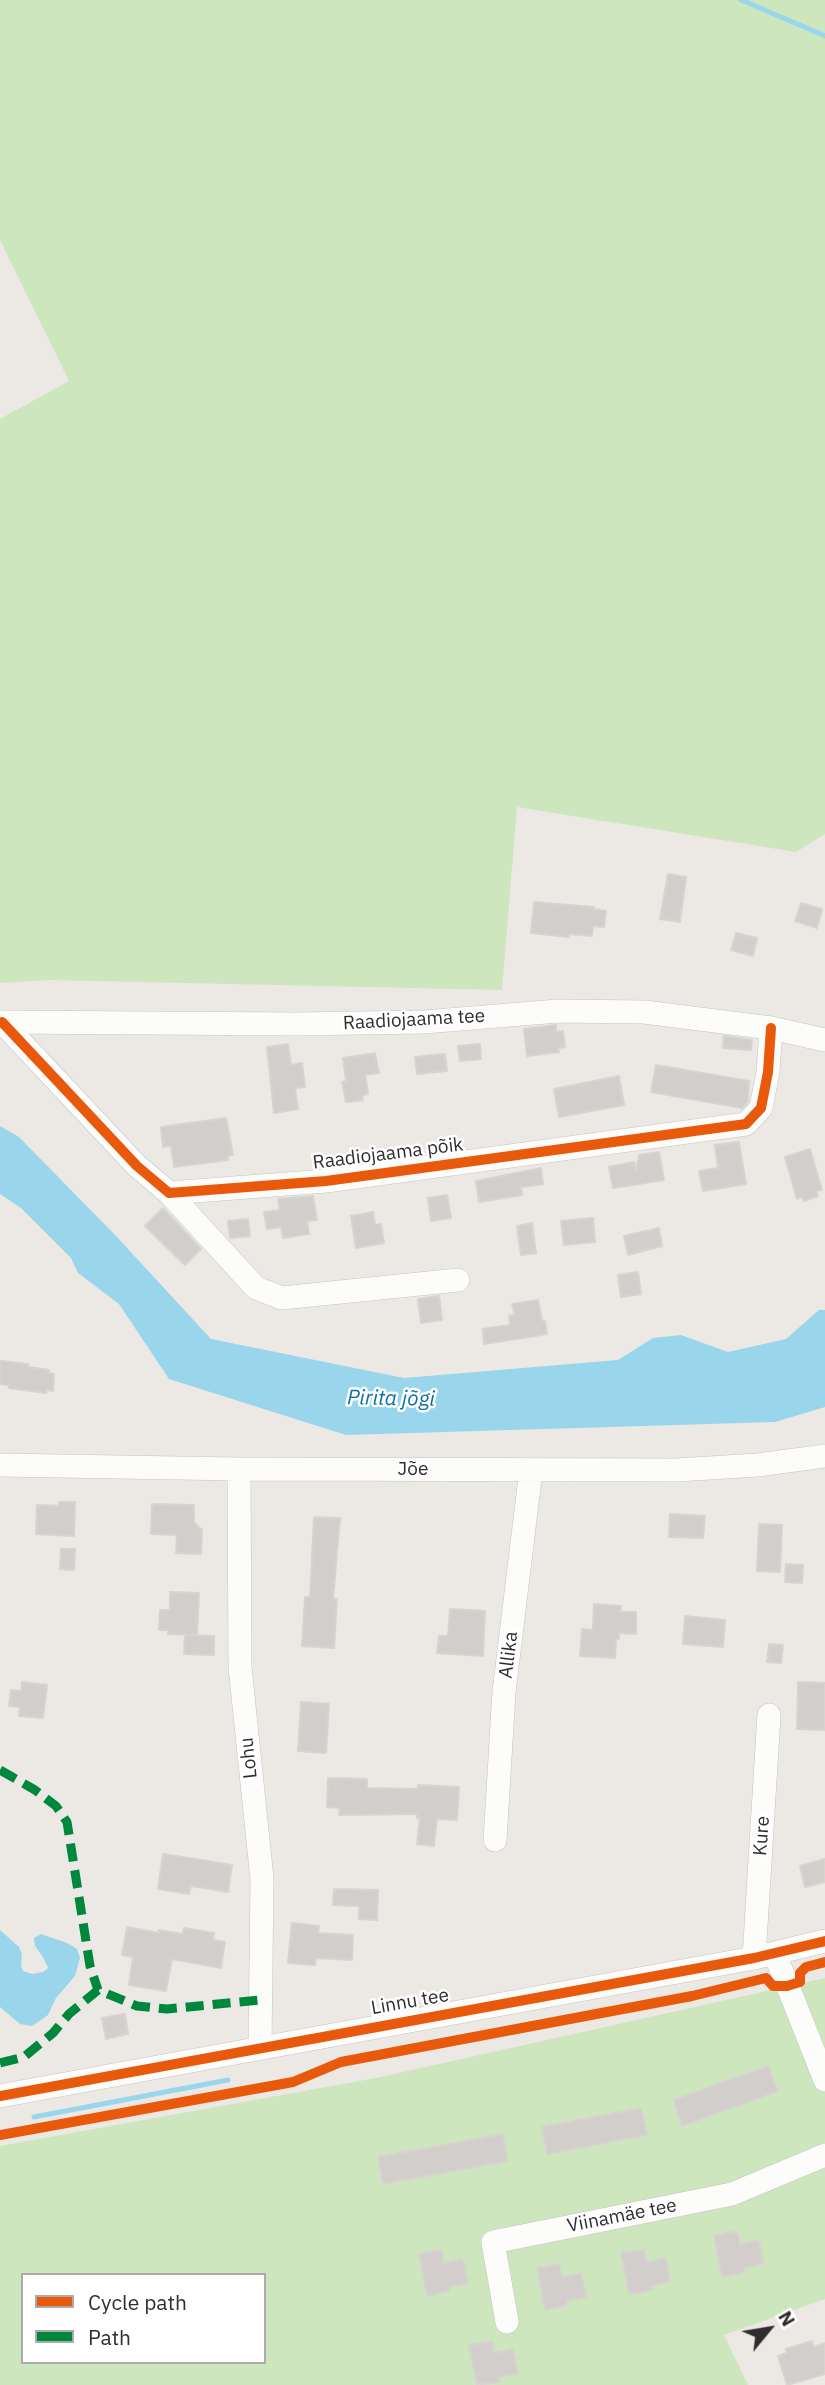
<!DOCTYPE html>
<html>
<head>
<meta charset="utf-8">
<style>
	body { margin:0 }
	#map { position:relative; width:825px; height:2385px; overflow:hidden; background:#ece8e4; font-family:"IBM Plex Sans",sans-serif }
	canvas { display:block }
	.legend { position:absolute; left:21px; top:2273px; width:245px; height:91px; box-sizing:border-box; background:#fff; border:2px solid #ababab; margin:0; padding:9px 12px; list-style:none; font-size:21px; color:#2e2e2e }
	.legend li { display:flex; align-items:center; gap:14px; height:35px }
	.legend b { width:35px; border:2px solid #ababab }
	.north { position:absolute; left:734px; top:2294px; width:70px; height:70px; -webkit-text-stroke:5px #fff; paint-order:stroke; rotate:60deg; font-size:19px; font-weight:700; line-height:28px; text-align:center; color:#2e2e2e }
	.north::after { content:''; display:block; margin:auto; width:24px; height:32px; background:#2e2e2e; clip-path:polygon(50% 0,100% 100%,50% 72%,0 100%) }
</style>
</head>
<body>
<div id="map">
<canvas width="825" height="2385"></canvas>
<ul class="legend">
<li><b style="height:9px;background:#e8590c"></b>Cycle path</li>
<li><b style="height:9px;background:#00873e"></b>Path</li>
</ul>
<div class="north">N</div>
</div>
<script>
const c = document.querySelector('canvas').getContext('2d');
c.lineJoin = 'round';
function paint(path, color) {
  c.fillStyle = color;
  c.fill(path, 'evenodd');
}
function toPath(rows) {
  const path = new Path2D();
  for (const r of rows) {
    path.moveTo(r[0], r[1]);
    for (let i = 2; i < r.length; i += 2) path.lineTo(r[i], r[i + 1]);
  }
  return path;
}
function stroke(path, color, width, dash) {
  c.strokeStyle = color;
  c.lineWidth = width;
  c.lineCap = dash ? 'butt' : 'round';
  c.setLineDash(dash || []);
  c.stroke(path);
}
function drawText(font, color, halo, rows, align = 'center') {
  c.font = font + ' "IBM Plex Sans",sans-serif';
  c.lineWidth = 5;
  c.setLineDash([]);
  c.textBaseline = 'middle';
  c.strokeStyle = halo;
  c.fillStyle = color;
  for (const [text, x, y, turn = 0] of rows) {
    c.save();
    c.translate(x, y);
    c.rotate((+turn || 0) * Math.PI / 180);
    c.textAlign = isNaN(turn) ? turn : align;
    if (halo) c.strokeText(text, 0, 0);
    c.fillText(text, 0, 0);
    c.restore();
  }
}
paint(toPath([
	[0,0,825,0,825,834,796,852,517,807,502,990,49,980,0,983,0,419,69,381,0,240],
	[825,1978,825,2299,724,2335,748,2385,0,2385,0,2146,376,2078],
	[23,2275,264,2275,264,2362,23,2362]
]), '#cee6be');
paint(toPath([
	[0,1126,19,1137,116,1236,211,1339,404,1378,618,1360,653,1338,681,1335,728,1352,786,1339,819,1310,825,1310,825,1407,775,1422,346,1435,169,1379,119,1304,78,1273,71,1258,21,1208,0,1194],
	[0,1930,19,1947,22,1954,21,1966,23,1971,32,1974,43,1972,48,1968,43,1957,35,1946,34,1938,41,1934,67,1943,77,1949,80,1958,75,1976,56,1998,48,2015,32,2026,20,2024,0,2007]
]), '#99d6ec');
stroke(toPath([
	[741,0,825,36],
	[34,2117,228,2080]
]), '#99d6ec', 5);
const building = toPath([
	[668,874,686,877,680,922,660,919,668,874],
	[534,902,594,907,594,909,606,911,604,927,593,926,592,936,569,934,569,937,531,933,534,902],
	[801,903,822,909,817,928,795,921,801,903],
	[736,933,757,938,753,956,731,950,736,933],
	[556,1025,556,1032,563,1031,565,1047,558,1048,559,1052,527,1056,524,1029,556,1025],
	[724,1036,752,1040,751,1050,723,1048,724,1036],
	[288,1044,291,1065,302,1063,305,1087,295,1088,298,1109,274,1113,267,1047,288,1044],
	[480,1044,481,1059,460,1061,458,1046,480,1044],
	[375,1053,379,1073,365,1075,368,1094,362,1095,363,1100,346,1102,342,1082,346,1081,343,1058,375,1053],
	[445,1054,447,1071,417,1074,415,1057,445,1054],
	[656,1065,749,1081,748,1101,742,1108,651,1092,656,1065],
	[619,1076,624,1105,559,1117,554,1089,619,1076],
	[226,1118,233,1155,228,1156,228,1160,174,1167,171,1146,163,1147,161,1127,226,1118],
	[739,1142,746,1184,703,1191,699,1171,718,1168,715,1145,739,1142],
	[810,1149,822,1190,816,1191,818,1196,804,1201,803,1197,797,1199,785,1157,810,1149],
	[659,1152,664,1180,613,1188,609,1167,634,1162,636,1172,639,1155,659,1152],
	[541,1168,543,1184,521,1187,522,1195,479,1202,476,1181,541,1168],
	[447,1195,451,1218,431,1221,428,1198,447,1195],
	[313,1196,317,1220,307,1221,309,1234,283,1238,281,1227,267,1229,264,1212,280,1210,278,1199,313,1196],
	[163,1208,201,1249,185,1265,145,1226,163,1208],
	[373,1212,375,1225,381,1224,384,1243,356,1248,351,1216,373,1212],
	[593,1218,595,1242,564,1245,561,1221,593,1218],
	[248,1219,250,1236,230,1238,228,1221,248,1219],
	[532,1223,536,1253,521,1255,517,1226,532,1223],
	[659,1228,662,1246,628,1255,624,1236,659,1228],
	[638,1272,641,1294,621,1297,618,1275,638,1272],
	[439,1296,442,1320,421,1323,418,1299,439,1296],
	[538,1300,542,1321,545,1321,547,1334,484,1344,483,1329,510,1325,509,1316,515,1315,512,1304,538,1300],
	[0,1361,28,1364,28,1367,49,1370,48,1373,54,1374,53,1391,46,1390,46,1393,9,1388,9,1385,0,1384,0,1361],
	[59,1502,75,1502,74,1536,36,1534,37,1505,59,1506,59,1502],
	[152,1504,194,1505,194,1522,202,1530,201,1554,176,1553,177,1535,151,1534,152,1504],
	[670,1514,705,1516,703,1538,669,1537,670,1514],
	[314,1517,340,1518,333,1599,337,1599,334,1648,302,1646,305,1597,310,1597,311,1580,314,1517],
	[759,1524,782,1525,780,1572,757,1571,759,1524],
	[61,1549,75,1549,74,1570,60,1569,61,1549],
	[786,1564,803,1565,802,1583,785,1582,786,1564],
	[170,1592,199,1593,197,1635,168,1634,168,1630,159,1630,160,1610,170,1610,170,1592],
	[594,1604,621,1606,620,1612,636,1612,636,1634,619,1633,619,1639,616,1639,615,1658,580,1656,582,1629,593,1630,594,1604],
	[450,1609,485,1611,483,1656,437,1653,439,1636,448,1636,450,1609],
	[685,1616,725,1620,723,1647,683,1644,685,1616],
	[185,1635,214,1636,214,1655,184,1654,185,1635],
	[769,1644,783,1645,781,1663,767,1662,769,1644],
	[22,1682,47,1685,43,1718,19,1716,20,1707,9,1706,11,1690,21,1691,22,1682],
	[798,1682,825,1683,825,1730,797,1729,798,1682],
	[301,1702,329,1704,326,1753,298,1751,301,1702],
	[328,1778,367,1779,367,1788,418,1789,418,1785,459,1787,457,1820,437,1819,434,1846,417,1844,420,1818,417,1818,417,1814,339,1815,340,1808,327,1807,328,1778],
	[163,1854,232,1865,228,1892,191,1886,189,1894,158,1889,163,1854],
	[825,1859,825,1882,805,1887,800,1866,825,1859],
	[334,1889,378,1890,377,1920,359,1919,359,1906,333,1905,334,1889],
	[292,1923,319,1926,318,1933,353,1935,352,1960,316,1958,315,1965,288,1963,292,1923],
	[127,1927,159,1933,159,1930,183,1934,184,1928,214,1933,213,1940,225,1942,221,1968,172,1959,166,1991,129,1985,133,1957,122,1955,127,1927],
	[125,2014,128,2034,106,2039,102,2018,125,2014],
	[768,2066,778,2091,682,2126,673,2100,768,2066],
	[641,2108,647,2135,547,2154,542,2127,641,2108],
	[503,2134,508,2161,383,2184,378,2157,503,2134],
	[737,2231,740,2244,759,2240,763,2264,744,2268,745,2272,722,2277,714,2236,737,2231],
	[644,2249,647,2262,666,2258,670,2282,651,2286,652,2290,629,2294,621,2253,644,2249],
	[442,2250,444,2263,463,2259,468,2283,449,2287,450,2291,427,2296,419,2254,442,2250],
	[560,2264,562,2277,581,2273,586,2297,567,2301,568,2305,545,2310,537,2268,560,2264],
	[492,2341,494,2353,513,2349,518,2374,499,2377,500,2382,477,2385,469,2345,492,2341],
	[812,2341,814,2347,825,2343,825,2374,787,2385,778,2356,787,2353,786,2349,812,2341]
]);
paint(building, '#d1cecb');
stroke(building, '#d7d4d0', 2);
const minor = toPath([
	[0,1022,297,1024,424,1022,558,1011,644,1012,771,1028,825,1040],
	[2,1022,137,1166,169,1193,326,1181,746,1124,761,1108,768,1072,771,1028],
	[169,1193,256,1288,282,1298,458,1280],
	[0,1465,239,1469,677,1470,758,1465,825,1456],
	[239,1469,240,1667,262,1879,260,2047],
	[495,1840,504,1692,531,1470],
	[775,1954,825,2080],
	[754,1958,769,1715],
	[0,2096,754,1958,825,1941],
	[507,2322,493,2242,732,2194,825,2155]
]);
stroke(minor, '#c5c4c5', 24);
stroke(minor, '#fcfcfb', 23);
stroke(toPath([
	[0,1770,35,1790,56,1806,67,1822,90,1966,98,1990],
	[0,2063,24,2057,53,2033,69,2014,98,1990,137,2006,167,2009,260,2000]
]), '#00873e', 9, [18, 9]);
stroke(toPath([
	[2,1022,137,1166,169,1193,326,1181,746,1124,761,1108,768,1072,771,1028],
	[0,2096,754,1958,825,1941],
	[0,2135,293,2082,341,2062,692,1996,766,1978,773,1986,787,1986,800,1982,800,1973,806,1967,825,1962]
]), '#e8590c', 10);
drawText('19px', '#2e2e2e', '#fff', [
	["Raadiojaama tee",414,1020,-3],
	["Raadiojaama põik",388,1154,-7],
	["Jõe",413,1470],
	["Allika",509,1655,-83],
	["Lohu",249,1758,-96],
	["Kure",762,1836,-86],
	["Linnu tee",410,2002,-10],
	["Viinamäe tee",622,2216,-11]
]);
drawText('italic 21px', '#0d6fa3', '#fff', [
	["Pirita jõgi",391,1399,1]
]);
</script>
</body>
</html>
